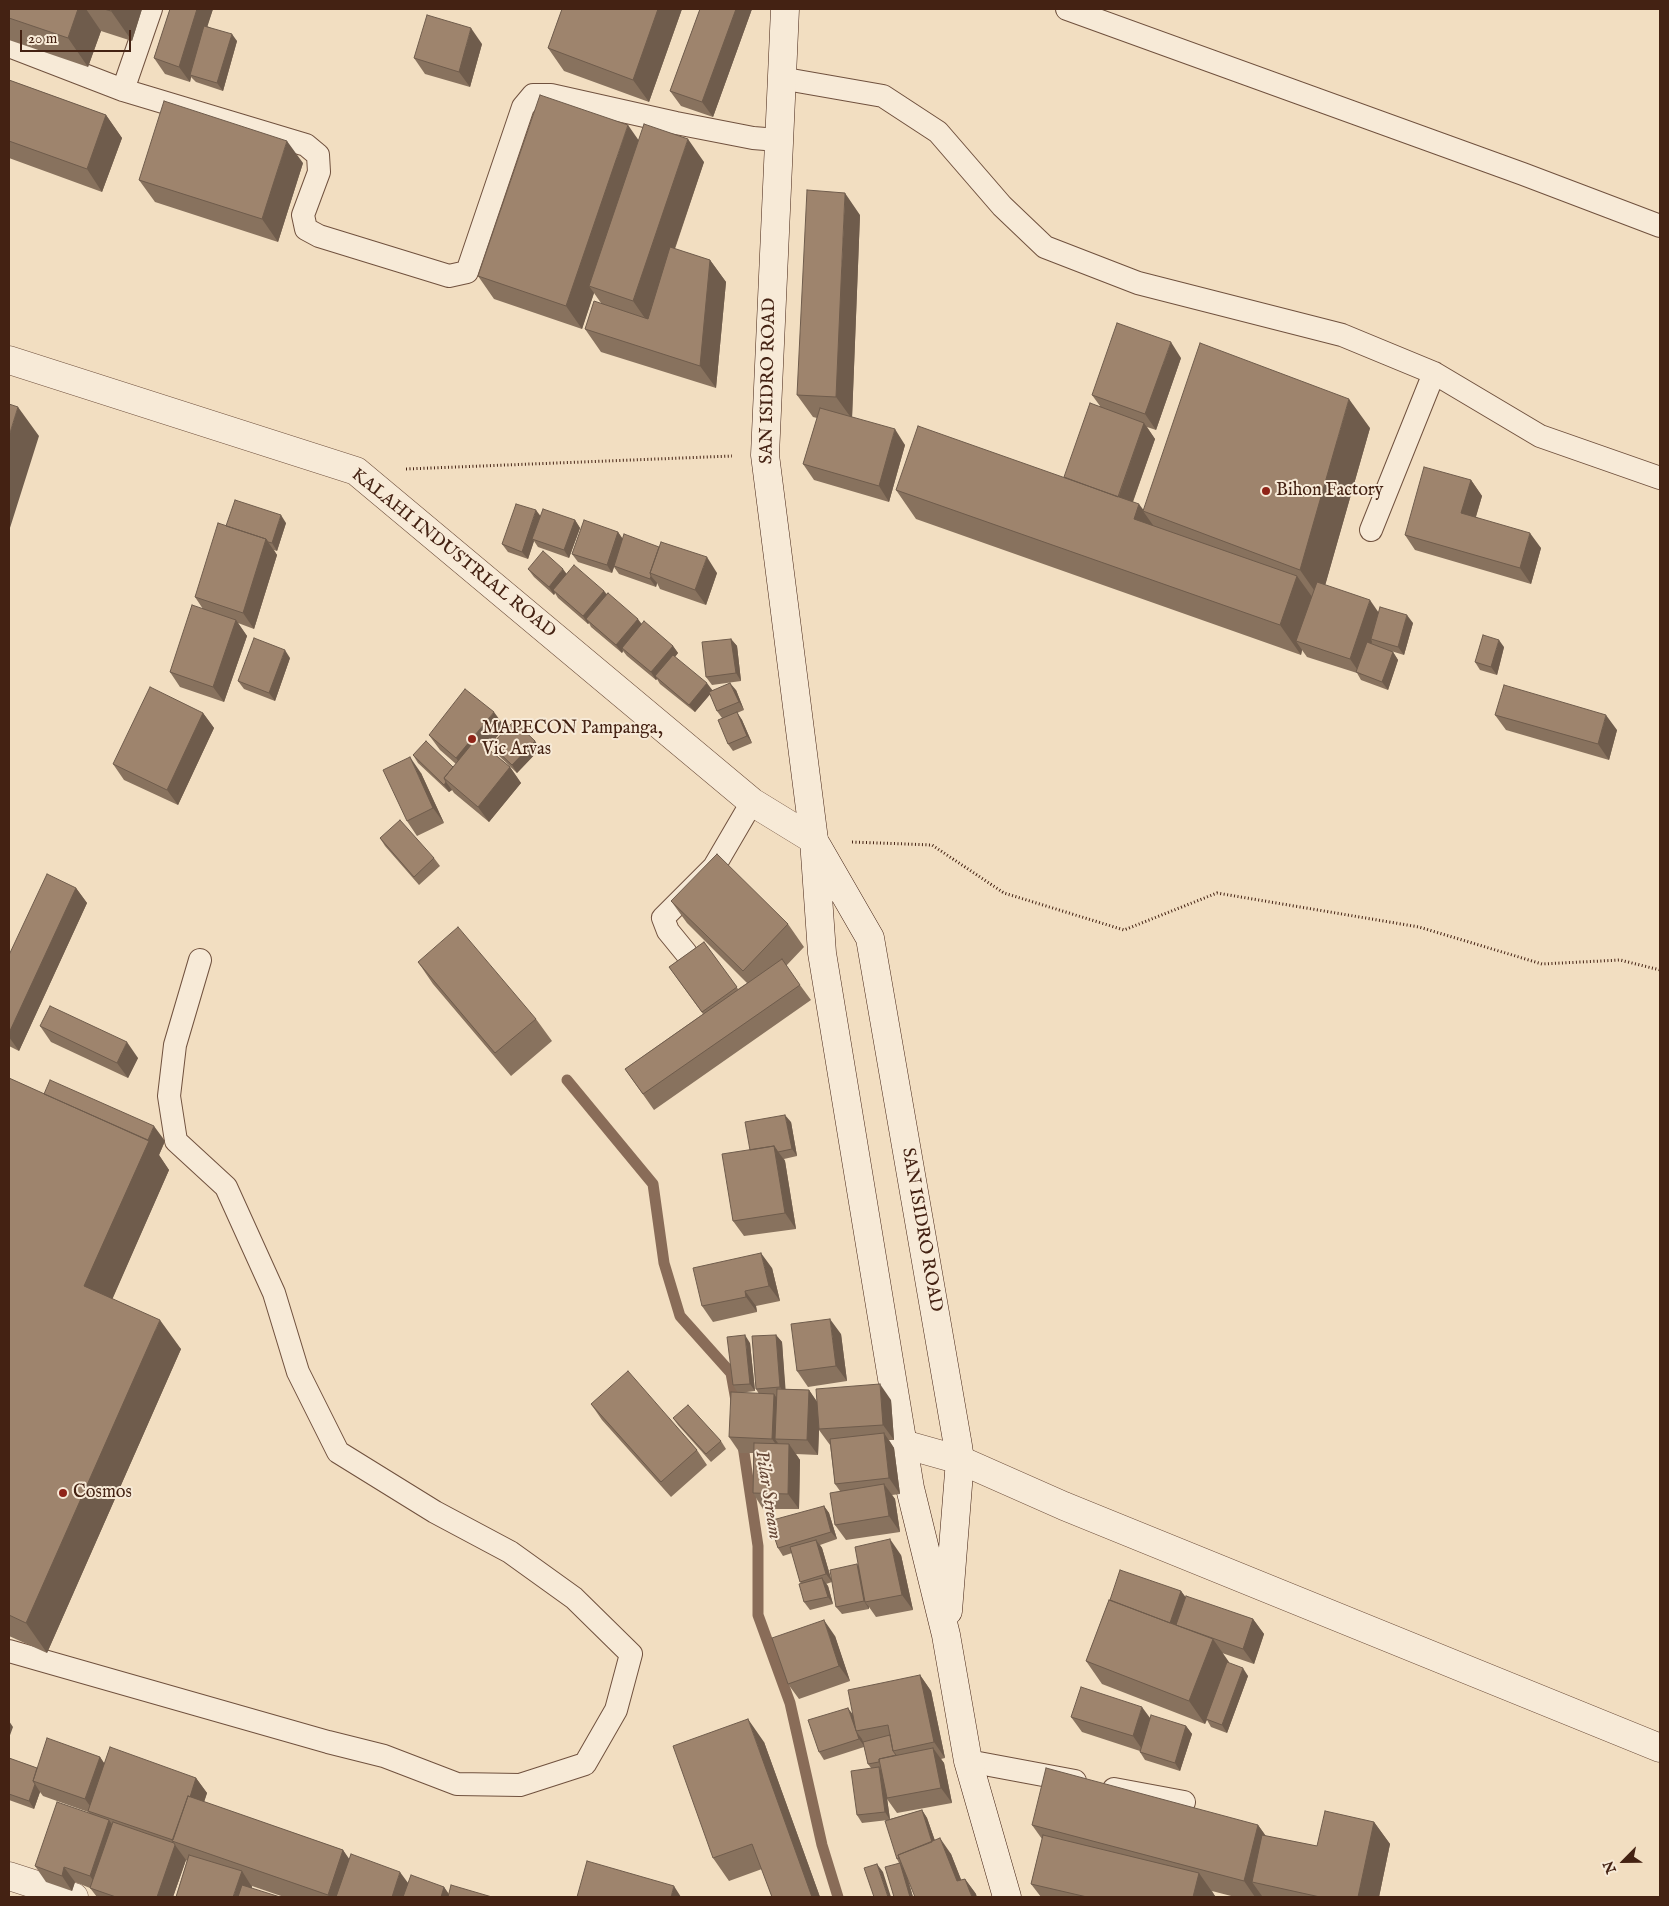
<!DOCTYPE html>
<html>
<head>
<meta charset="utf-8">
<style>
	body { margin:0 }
	#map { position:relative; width:1669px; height:1906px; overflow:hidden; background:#f2dec1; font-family:"IM FELL English",serif }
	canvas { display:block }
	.frame { position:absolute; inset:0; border:10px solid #442213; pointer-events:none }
	.north { position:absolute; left:1599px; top:1836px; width:50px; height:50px; -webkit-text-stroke:4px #f7ead7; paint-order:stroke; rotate:247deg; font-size:14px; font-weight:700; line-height:20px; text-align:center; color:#442213 }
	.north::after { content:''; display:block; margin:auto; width:18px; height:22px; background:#442213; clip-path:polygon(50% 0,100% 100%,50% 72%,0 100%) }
	.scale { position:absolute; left:20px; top:30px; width:111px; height:22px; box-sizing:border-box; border:2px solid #442213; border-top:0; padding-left:6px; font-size:15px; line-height:18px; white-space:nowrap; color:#442213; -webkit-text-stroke:4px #f7ead7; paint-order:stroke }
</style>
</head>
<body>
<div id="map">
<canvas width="1669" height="1906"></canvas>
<div class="frame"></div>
<div class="north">N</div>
<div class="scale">20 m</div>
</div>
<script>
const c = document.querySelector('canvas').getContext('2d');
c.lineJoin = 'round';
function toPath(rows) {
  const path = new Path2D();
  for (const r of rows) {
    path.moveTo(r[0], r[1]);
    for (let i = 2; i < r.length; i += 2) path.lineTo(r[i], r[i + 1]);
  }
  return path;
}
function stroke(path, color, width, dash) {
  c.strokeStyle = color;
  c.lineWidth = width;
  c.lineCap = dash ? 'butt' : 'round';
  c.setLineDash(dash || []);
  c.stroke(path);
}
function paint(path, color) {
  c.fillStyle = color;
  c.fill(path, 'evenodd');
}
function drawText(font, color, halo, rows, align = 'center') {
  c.font = font + ' "IM FELL English",serif';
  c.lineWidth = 4;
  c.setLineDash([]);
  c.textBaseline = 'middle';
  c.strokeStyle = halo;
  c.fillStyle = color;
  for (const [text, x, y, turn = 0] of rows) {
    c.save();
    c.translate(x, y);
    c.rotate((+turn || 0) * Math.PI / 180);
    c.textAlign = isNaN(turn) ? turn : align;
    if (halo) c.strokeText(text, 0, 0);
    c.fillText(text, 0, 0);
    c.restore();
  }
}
stroke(toPath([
	[567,1080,653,1184,664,1263,680,1316,731,1373,737,1406],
	[742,1439,758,1546,758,1615,790,1703,822,1845,838,1897]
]), '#896c58', 11);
const lane = toPath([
	[1067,9,1523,174,1660,226],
	[9,46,123,90,306,145,318,155,319,172,303,215,306,229,319,236,449,276,467,272,523,107,533,95,551,95,676,123,753,138,778,140],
	[780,78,883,96,938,132,1002,206,1045,247,1138,283,1342,335,1434,373,1540,436,1660,478],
	[123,90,151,9],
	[1371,530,1434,373],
	[686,953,668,931,663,918,714,867,752,802],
	[9,1651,328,1742,384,1756,457,1784,520,1785,585,1764,616,1710,631,1654,574,1598,510,1552,435,1512,338,1452,298,1372,274,1293,226,1187,176,1141,169,1096,175,1045,200,960],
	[968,1761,1075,1781],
	[1114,1789,1184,1802]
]);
const street = toPath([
	[9,360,356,471,752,802,814,840],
	[903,1444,960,1460,1064,1506,1660,1748],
	[9,1876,74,1897]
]);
const secondary = toPath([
	[785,9,765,455,814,840,822,953,910,1488,946,1635,968,1761,1007,1897],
	[817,846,870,938,958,1446,960,1460,948,1611]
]);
stroke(lane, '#70513e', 24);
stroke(street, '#70513e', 29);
stroke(secondary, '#442213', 29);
stroke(toPath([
	[406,469,732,456],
	[852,842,932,845,1004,893,1124,930,1217,893,1419,927,1542,964,1620,960,1660,970]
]), '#442213', 3, [1, 2.5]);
stroke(lane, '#f7ead7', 22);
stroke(street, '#f7ead7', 28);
stroke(secondary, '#f7ead7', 28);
paint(toPath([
	[9,9,142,9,132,41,101,31,88,67,9,40],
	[170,9,213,9,207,26,237,41,223,91,196,82,191,77,190,82,165,74,154,58],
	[562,9,682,9,649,102,564,71,548,48],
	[700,9,752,9,713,117,681,106,670,91],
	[482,44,470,87,425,74,414,58],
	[9,80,106,115,122,138,102,192,9,158],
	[638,140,704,162,675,249,710,260,726,282,716,388,601,352,585,329,601,303,594,293,582,329,494,299,478,276],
	[303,163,278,242,155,202,139,180],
	[860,215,852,417,905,445,889,502,814,480,803,464,817,418,813,417,797,395],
	[1181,358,1156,430,1147,427,1155,439,1133,502,1143,510,1370,428,1325,585,1378,612,1413,623,1404,655,1391,651,1393,652,1398,660,1388,690,1361,680,1357,673,1307,657,1302,650,1301,655,916,519,896,490,1064,478,1100,406,1092,395],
	[1471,480,1482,496,1476,517,1541,548,1531,584,1415,550,1405,535],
	[540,516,575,520,580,528,569,558,538,547,534,541,528,559,508,552,502,544],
	[286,523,277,551,274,550,277,555,254,629,238,623,247,636,224,702,180,687,170,672,203,609,195,597,226,526],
	[618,532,623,539,717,573,706,605,660,589,657,583,656,587,619,574,614,567,612,573,578,562,572,554],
	[528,569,566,574,604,591,607,594,642,624,673,646,678,653,675,657,712,690,736,690,744,710,737,713,742,720,752,743,733,751,728,744,722,718,717,711,710,694,695,712,660,684,657,679,656,680,627,656,623,651,622,653,591,627,589,623,588,624,558,598,555,593,554,595,534,577],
	[731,639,737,646,741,681,712,685,706,677],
	[1504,647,1497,675,1480,670,1475,662],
	[290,658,275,701,244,689,238,681],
	[203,713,214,728,178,805,124,780,113,764],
	[1495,715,1617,730,1609,760,1506,730],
	[505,727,487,748,510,767,521,783,489,822,454,793,452,790,449,792,418,763,413,755,453,767,456,764,440,750,429,735],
	[535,741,540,749,517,773,496,753,491,745],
	[421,773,444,823,417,836,407,821],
	[380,838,434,858,440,866,419,885,385,846],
	[76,888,87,903,19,1051,9,1046,9,955],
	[671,901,788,924,804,947,786,966,811,1000,654,1110,625,1069,703,1014,669,967,704,942,738,989,747,983,687,923],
	[418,962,536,1019,552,1041,511,1076,433,984],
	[40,1026,138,1058,128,1078,51,1042],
	[9,1078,44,1094,165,1141,159,1155,169,1170,112,1299,181,1349,47,1653,9,1636],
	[791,1122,797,1156,784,1159,785,1161,796,1229,744,1236,733,1221,750,1150],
	[772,1268,780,1301,756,1306,757,1312,713,1322,702,1306],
	[841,1334,847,1381,808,1387,797,1371],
	[776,1335,782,1342,785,1389,809,1390,817,1402,891,1400,894,1440,889,1440,894,1448,900,1494,892,1495,895,1499,900,1532,846,1540,835,1525,840,1491,835,1484,830,1445,819,1430,818,1455,796,1454,800,1460,799,1509,763,1509,753,1493,753,1453,740,1453,729,1437,738,1393,733,1385,750,1343,755,1391,739,1393,759,1394,756,1389],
	[591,1404,697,1450,707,1465,671,1497,602,1420],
	[673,1418,721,1441,726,1449,711,1462,678,1425],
	[824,1506,829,1513,837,1539,820,1545,822,1548,832,1582,826,1584,828,1586,833,1604,810,1610,804,1602,802,1584,800,1582,792,1553,783,1556,778,1548],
	[901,1555,913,1610,876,1617,869,1607,869,1609,842,1614,836,1607,857,1564,858,1567],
	[1181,1591,1186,1598,1253,1619,1264,1634,1254,1664,1222,1653,1229,1663,1248,1676,1227,1733,1211,1727,1207,1720,1205,1724,1102,1684,1086,1661,1109,1600],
	[835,1636,850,1681,799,1699,788,1684],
	[920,1675,931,1691,945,1758,941,1759,944,1763,952,1803,897,1813,887,1799,890,1819,922,1810,927,1818,935,1841,951,1854,961,1880,965,1879,976,1894,908,1879,913,1897,894,1897,899,1863,897,1859,888,1820,862,1823,857,1815,871,1768,868,1764,864,1747,824,1760,819,1752,853,1714],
	[1071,1717,1150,1718,1186,1726,1192,1734,1180,1771,1145,1760,1140,1752,1140,1751,1082,1732],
	[764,1742,820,1897,772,1897,762,1869,729,1881,713,1858],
	[100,1757,104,1763,196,1778,207,1793,204,1802,343,1850,349,1860,408,1883,444,1887,449,1894,492,1897,284,1897,252,1886,252,1888,176,1897,187,1861,186,1860,173,1897,97,1897,90,1888,75,1882,72,1891,46,1882,35,1866,90,1814,88,1812,43,1796,40,1792,34,1809,9,1800,9,1758,37,1768],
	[1374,1822,1390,1844,1379,1897,1263,1897,1262,1896,1261,1897,1235,1897,1212,1891,1215,1896,1215,1897,1041,1897,1031,1884,1042,1839,1032,1825,1258,1825,1266,1836,1317,1846]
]), '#88725e');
paint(toPath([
	[78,9,86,9,101,31,88,67,68,38],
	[112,9,142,9,132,41,111,11],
	[197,9,213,9,192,75,190,75,191,77,190,82,179,67],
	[658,9,682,9,649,102,633,80],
	[736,9,752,9,713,117,702,102],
	[471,28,482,44,470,87,459,72],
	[232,34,237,41,223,91,217,83],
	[106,115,122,138,102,192,87,169],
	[628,125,644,148,589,286,594,293,582,329,566,306],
	[688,139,704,162,649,324,633,301],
	[287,141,303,163,278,242,262,219],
	[845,193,860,215,852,419,836,397],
	[710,260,726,282,716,388,700,366],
	[1171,342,1181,358,1156,430,1145,414],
	[1349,399,1370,428,1321,600,1300,570],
	[18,407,39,436,9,531,9,436],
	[1144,423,1155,439,1128,515,1118,499],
	[895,429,905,445,889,502,879,486],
	[1471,480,1482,496,1472,529,1461,513],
	[1139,504,1145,512,1143,511,1160,535,1134,519],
	[536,510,542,518,532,539,534,541,528,559,522,552],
	[281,515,286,523,277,551,272,543],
	[575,520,580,528,569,558,564,550],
	[618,532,623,540,612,573,607,565],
	[1530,533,1541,548,1531,584,1520,568],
	[266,539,277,555,254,629,243,613],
	[707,557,717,573,706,605,695,590],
	[563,569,569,577,553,590,555,593,554,595,549,587],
	[651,576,657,583,656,587,650,579],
	[1297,576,1318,605,1296,641,1302,650,1301,655,1280,625],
	[604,591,609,599,586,619,589,623,588,624,583,616],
	[1370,600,1381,616,1371,639,1372,642,1361,675,1350,659],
	[1407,615,1413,623,1404,655,1398,647],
	[638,619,643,626,622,648,623,651,622,653,616,645],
	[236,620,247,636,224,702,213,687],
	[731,639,737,646,741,681,736,673],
	[1499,640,1504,647,1497,675,1491,667],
	[673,646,678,653,658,678,655,676,657,679,656,680,651,672],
	[285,650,290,658,275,701,269,693],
	[1393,652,1398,660,1388,690,1382,682],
	[707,683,713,691,695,712,689,705],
	[730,683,736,690,744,710,739,702],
	[494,712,505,727,467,773,456,758],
	[737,712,742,720,752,743,747,736],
	[203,713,214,728,178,805,167,790],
	[1606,715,1617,730,1609,760,1598,744],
	[535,741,540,749,517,773,512,765],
	[410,757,421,773,444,823,433,808],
	[510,767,521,783,489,822,478,807],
	[446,782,452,790,449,792,444,785],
	[76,888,87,903,19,1051,9,1037,9,1033],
	[127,1042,138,1058,128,1078,117,1063],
	[785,1115,791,1122,797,1156,792,1149],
	[154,1126,165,1141,159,1155,169,1170,105,1316,84,1286],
	[774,1146,785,1161,796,1229,785,1213],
	[761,1253,772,1268,780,1301,769,1286],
	[745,1291,756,1306,757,1312,746,1297],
	[830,1319,841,1334,847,1381,836,1366],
	[160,1320,181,1349,47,1653,26,1623],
	[745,1335,750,1343,755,1391,750,1384],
	[776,1335,782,1342,786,1395,780,1387],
	[880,1384,891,1400,894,1440,883,1425],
	[809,1390,820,1406,818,1455,807,1440],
	[774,1394,785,1410,775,1439,783,1450,783,1454,772,1439],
	[884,1433,894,1448,900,1494,889,1478],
	[789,1444,800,1460,799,1509,788,1494],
	[884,1484,895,1499,900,1532,889,1516],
	[824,1506,829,1513,837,1539,831,1532],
	[890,1539,901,1555,913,1610,902,1595],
	[816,1540,822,1548,832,1582,826,1574],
	[857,1564,862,1572,865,1602,869,1607,869,1609,864,1601],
	[822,1578,828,1586,833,1604,828,1597],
	[1181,1591,1192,1606,1176,1625,1182,1633,1169,1625],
	[1253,1619,1264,1634,1254,1664,1243,1649],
	[824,1620,835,1636,850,1681,839,1666],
	[1213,1639,1229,1662,1205,1724,1189,1701],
	[1243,1668,1248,1676,1227,1733,1222,1725],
	[920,1675,931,1691,945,1758,934,1742],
	[1142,1707,1153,1722,1144,1752,1133,1736],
	[848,1708,854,1716,856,1731],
	[748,1719,764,1742,820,1897,812,1897],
	[9,1721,13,1727,9,1738],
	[1186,1726,1192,1734,1180,1771,1175,1763],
	[856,1731,862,1739,865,1747,859,1739],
	[933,1748,944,1763,952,1803,941,1788],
	[100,1757,110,1772,95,1813,85,1799],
	[879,1767,884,1775,890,1820,885,1812],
	[196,1778,207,1793,189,1847,175,1841],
	[35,1784,40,1792,34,1809,29,1801],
	[922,1810,927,1818,940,1855,934,1848],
	[109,1820,120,1836,101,1892,90,1876],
	[1374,1822,1390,1844,1379,1897,1358,1897],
	[1258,1825,1274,1848,1252,1882,1262,1896,1261,1897,1255,1897,1244,1881],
	[940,1838,951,1854,968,1897,957,1881],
	[175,1845,186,1860,173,1897,157,1897],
	[343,1850,359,1873,351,1897,329,1897,328,1895],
	[900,1863,905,1871,913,1897,910,1897],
	[877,1864,883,1872,891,1897,888,1897],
	[64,1867,75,1882,72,1891,62,1876],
	[242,1871,252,1887,249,1897,233,1897],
	[400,1872,411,1887,408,1897,392,1897],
	[1199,1873,1215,1896,1215,1897,1193,1897],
	[965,1879,976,1894,977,1897,972,1897],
	[674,1886,681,1897,671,1897],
	[444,1887,449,1895,449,1897,441,1897]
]), '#6f5c4c');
const building = toPath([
	[9,9,78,9,68,38,9,18,9,9],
	[104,9,112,9,111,11,104,9],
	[170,9,197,9,179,67,154,58,170,9],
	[562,9,658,9,633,80,548,48,562,9],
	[700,9,736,9,702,102,670,91,700,9],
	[427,15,471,28,459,72,414,58,427,15],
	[204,26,232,34,217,83,190,75,204,26],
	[9,80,106,115,87,169,9,141,9,80],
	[540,95,628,125,566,306,478,276,540,95],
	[164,101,287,141,262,219,139,180,164,101],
	[644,124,688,139,633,301,589,286,644,124],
	[807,190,845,193,836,397,797,395,807,190],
	[670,247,710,260,700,366,585,329,594,301,648,319,670,247],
	[1117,323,1171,342,1145,414,1092,395,1117,323],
	[1200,343,1349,399,1300,570,1143,511,1200,343],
	[1090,403,1144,423,1118,497,1064,477,1090,403],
	[9,404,18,407,9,436,9,404],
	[820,408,895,429,879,486,803,464,820,408],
	[918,426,1139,504,1134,519,1297,576,1280,625,896,490,918,426],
	[1424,467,1471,480,1461,513,1530,533,1520,568,1405,535,1424,467],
	[235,500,281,515,272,543,268,542,266,539,226,526,235,500],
	[516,504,536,510,522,552,502,544,516,504],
	[543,509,575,520,564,550,532,539,543,509],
	[584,520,618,532,607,565,572,554,584,520],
	[218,523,266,539,243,613,195,597,218,523],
	[624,534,659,547,650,573,651,576,650,579,614,566,624,534],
	[661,542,707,557,695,590,650,573,661,542],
	[543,551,563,569,549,587,528,569,543,551],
	[574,565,604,591,583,616,553,590,574,565],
	[1317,582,1370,600,1350,659,1296,641,1317,582],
	[608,593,638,619,616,645,586,619,608,593],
	[192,605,236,620,213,687,170,672,192,605],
	[1380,607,1407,615,1398,647,1371,639,1380,607],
	[644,621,673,646,651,672,622,648,644,621],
	[1483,635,1499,640,1491,667,1475,662,1483,635],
	[254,638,285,650,269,693,238,681,254,638],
	[731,639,736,673,706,677,702,642,731,639],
	[1367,642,1393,652,1382,682,1356,672,1367,642],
	[673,655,707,683,689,705,655,676,673,655],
	[730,683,739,702,717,711,709,692,730,683],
	[1504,685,1606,715,1598,744,1495,715,1504,685],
	[150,687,203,713,167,790,113,764,150,687],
	[465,689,494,712,456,758,429,735,465,689],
	[737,712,747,736,728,744,718,720,737,712],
	[514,721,535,741,512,765,491,745,514,721],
	[476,739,510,767,478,807,444,778,476,739],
	[426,741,453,767,444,778,446,782,444,785,413,755,426,741],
	[410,757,433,808,407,821,383,770,410,757],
	[400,820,434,858,414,877,380,838,400,820],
	[717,854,788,924,743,971,671,901,717,854],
	[47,874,76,888,9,1033,9,955,47,874],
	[458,927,536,1019,495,1053,418,962,458,927],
	[704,942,737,987,702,1012,669,967,704,942],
	[782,959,800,985,643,1094,625,1069,782,959],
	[50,1006,127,1042,117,1063,40,1026,50,1006],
	[9,1078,149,1141,84,1286,160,1320,26,1623,9,1615,9,1078],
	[50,1080,154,1126,148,1140,44,1094,50,1080],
	[785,1115,792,1149,778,1152,774,1146,750,1150,745,1122,785,1115],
	[774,1146,785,1213,733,1221,722,1154,774,1146],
	[761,1253,769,1286,745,1291,746,1297,702,1306,693,1268,761,1253],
	[830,1319,836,1366,797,1371,791,1324,830,1319],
	[745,1335,750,1384,733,1385,727,1337,745,1335],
	[776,1335,780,1387,756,1389,752,1336,776,1335],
	[628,1371,697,1450,661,1482,591,1404,628,1371],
	[880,1384,883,1425,819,1429,816,1389,880,1384],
	[777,1389,809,1390,807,1440,775,1439,777,1389],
	[731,1392,774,1394,772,1439,729,1437,731,1392],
	[688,1405,721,1441,706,1454,673,1418,688,1405],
	[884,1433,889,1478,835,1484,830,1439,884,1433],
	[754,1443,789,1444,788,1494,753,1493,754,1443],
	[884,1484,889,1516,835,1525,830,1493,884,1484],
	[824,1506,831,1532,778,1548,769,1521,824,1506],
	[890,1539,902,1595,865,1602,855,1547,890,1539],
	[816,1540,826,1574,800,1582,790,1547,816,1540],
	[857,1564,864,1601,836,1607,830,1570,857,1564],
	[1120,1570,1181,1591,1170,1623,1110,1600,1120,1570],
	[822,1578,828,1597,804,1602,799,1584,822,1578],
	[1186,1596,1253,1619,1243,1649,1176,1625,1186,1596],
	[1109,1600,1213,1639,1189,1701,1086,1661,1109,1600],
	[824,1620,839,1666,788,1684,772,1638,824,1620],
	[1227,1662,1243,1668,1222,1725,1206,1719,1227,1662],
	[920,1675,934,1742,893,1751,888,1725,856,1731,848,1690,920,1675],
	[1081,1687,1142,1707,1133,1736,1071,1717,1081,1687],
	[848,1708,859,1739,819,1752,808,1720,848,1708],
	[1151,1715,1186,1726,1175,1763,1140,1752,1151,1715],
	[748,1719,812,1897,772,1897,752,1844,713,1858,673,1746,748,1719],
	[890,1735,893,1751,896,1755,879,1759,879,1762,868,1764,863,1742,890,1735],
	[47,1738,100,1757,85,1799,33,1781,47,1738],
	[110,1747,196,1778,190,1797,188,1796,173,1840,88,1811,110,1747],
	[933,1748,941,1788,887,1798,879,1759,933,1748],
	[9,1758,37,1768,33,1781,35,1784,29,1801,9,1794,9,1758],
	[879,1767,885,1812,857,1815,851,1771,879,1767],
	[1046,1768,1258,1825,1244,1881,1032,1825,1046,1768],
	[188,1796,343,1850,328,1895,172,1841,188,1796],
	[57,1802,109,1820,90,1876,64,1867,62,1876,35,1866,57,1802],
	[922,1810,932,1842,898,1855,899,1858,897,1859,885,1821,922,1810],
	[1325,1811,1374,1822,1358,1897,1320,1897,1252,1882,1262,1835,1317,1846,1325,1811],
	[113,1822,174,1843,175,1845,157,1897,116,1897,90,1888,113,1822],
	[1043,1835,1199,1873,1193,1897,1087,1897,1031,1884,1043,1835],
	[940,1838,957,1881,965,1879,972,1897,915,1897,898,1855,940,1838],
	[351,1854,400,1872,392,1897,336,1897,351,1854],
	[189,1855,242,1871,233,1897,176,1897,189,1855],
	[587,1861,674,1886,671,1897,577,1897,587,1861],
	[900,1863,910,1897,894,1897,885,1867,900,1863],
	[877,1864,888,1897,874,1897,864,1868,877,1864],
	[411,1875,444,1887,441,1897,403,1897,411,1875],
	[242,1885,280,1897,238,1897,242,1885],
	[451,1885,492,1897,448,1897,451,1885]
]);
paint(building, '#9e846d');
stroke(building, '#6f5c4c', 1);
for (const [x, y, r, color] of [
	[1266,491,5,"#8f2418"],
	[472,739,5,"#8f2418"],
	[63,1493,5,"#8f2418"]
]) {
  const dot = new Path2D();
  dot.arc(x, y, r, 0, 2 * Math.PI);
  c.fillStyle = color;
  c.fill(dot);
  stroke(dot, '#f7ead7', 2);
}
drawText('18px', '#442213', '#f7ead7', [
	["SAN ISIDRO ROAD",769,381,-89],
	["KALAHI INDUSTRIAL ROAD",453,554,39],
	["SAN ISIDRO ROAD",921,1230,80]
]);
drawText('18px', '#442213', '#f7ead7', [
	["Bihon Factory",1276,491],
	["MAPECON Pampanga,",482,729],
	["Vic Arvas",482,750],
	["Cosmos",73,1493]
], 'left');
drawText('italic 19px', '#664736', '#f7ead7', [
	["Pilar Stream",767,1495,81]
]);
</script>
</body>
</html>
